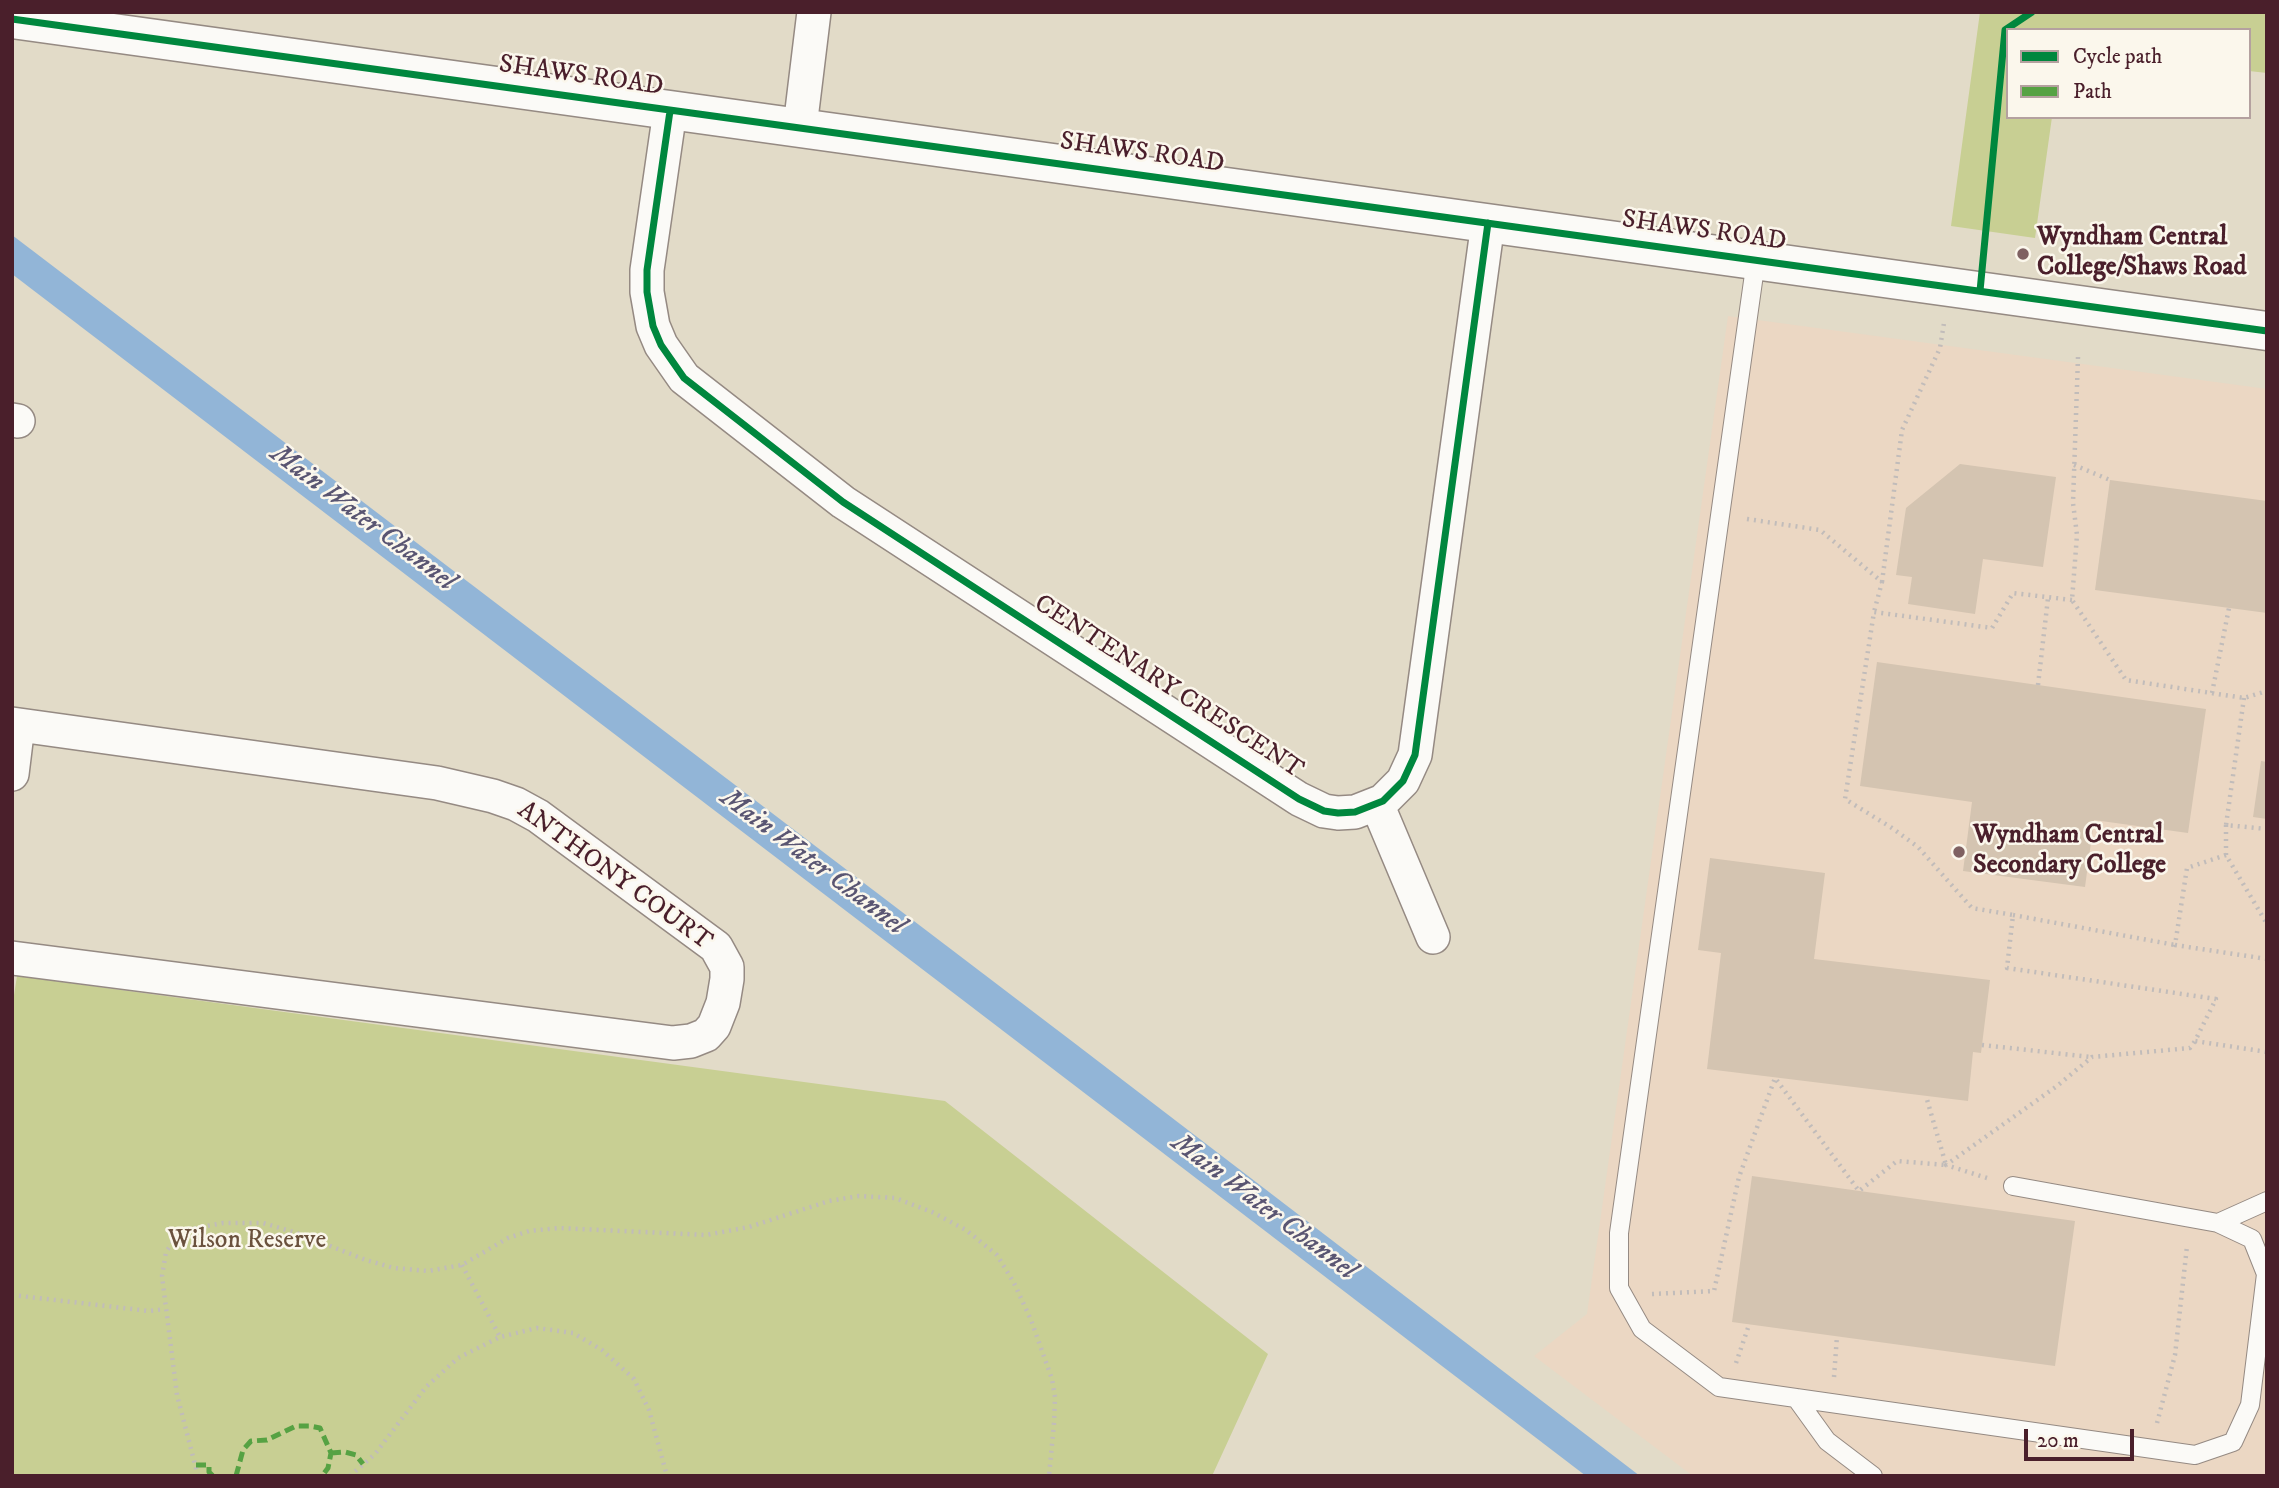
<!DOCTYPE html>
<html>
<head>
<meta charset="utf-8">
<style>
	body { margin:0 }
	#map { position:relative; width:2279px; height:1488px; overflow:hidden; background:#e2dbc8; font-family:"IM FELL DW Pica",serif }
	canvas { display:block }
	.frame { position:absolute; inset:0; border:14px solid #4a1f2b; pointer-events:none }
	.legend { position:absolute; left:2006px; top:28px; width:245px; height:91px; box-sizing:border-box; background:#fbf7ec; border:2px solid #b4a19f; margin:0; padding:9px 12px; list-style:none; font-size:21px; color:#4a1f2b }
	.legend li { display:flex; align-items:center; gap:14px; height:35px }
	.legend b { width:35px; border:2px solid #b4a19f }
	.scale { position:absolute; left:2024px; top:1429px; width:110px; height:32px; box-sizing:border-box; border:4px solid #4a1f2b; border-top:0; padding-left:9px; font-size:21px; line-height:24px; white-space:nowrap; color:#4a1f2b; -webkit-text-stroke:5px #fbf7ec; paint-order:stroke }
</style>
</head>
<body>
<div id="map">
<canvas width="2279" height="1488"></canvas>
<div class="frame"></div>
<ul class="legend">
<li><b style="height:9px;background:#00873e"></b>Cycle path</li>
<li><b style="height:9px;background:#56a243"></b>Path</li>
</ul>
<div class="scale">20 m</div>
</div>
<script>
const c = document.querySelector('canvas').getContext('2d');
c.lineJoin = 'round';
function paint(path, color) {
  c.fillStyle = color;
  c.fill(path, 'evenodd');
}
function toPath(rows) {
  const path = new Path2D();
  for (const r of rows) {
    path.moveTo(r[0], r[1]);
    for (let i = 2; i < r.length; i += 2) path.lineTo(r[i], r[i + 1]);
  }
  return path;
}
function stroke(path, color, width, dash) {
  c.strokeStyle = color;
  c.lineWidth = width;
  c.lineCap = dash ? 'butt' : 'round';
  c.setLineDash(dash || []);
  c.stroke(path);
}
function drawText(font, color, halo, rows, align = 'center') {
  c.font = font + ' "IM FELL DW Pica",serif';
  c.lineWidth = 5;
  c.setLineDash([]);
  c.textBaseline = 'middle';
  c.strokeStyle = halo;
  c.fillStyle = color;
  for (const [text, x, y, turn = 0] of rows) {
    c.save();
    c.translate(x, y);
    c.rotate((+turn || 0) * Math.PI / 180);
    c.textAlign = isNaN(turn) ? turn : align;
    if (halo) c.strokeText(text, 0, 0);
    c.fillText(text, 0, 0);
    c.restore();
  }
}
paint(toPath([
	[1728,316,2267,389,2267,1476,1693,1476,1534,1356,1587,1314]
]), '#ebd7c3');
paint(toPath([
	[1980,12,2267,12,2267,73,2249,71,2249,30,2008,30,2008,117,2052,117,2035,238,1951,226],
	[17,976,945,1101,1268,1354,1212,1476,12,1476,12,1008]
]), '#c8cf93');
paint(toPath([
	[12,235,1073,1042,1640,1476,1586,1476,12,274]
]), '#92b5d7');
paint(toPath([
	[1960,464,2056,477,2043,567,1983,559,1975,614,1908,604,1912,577,1896,575,1906,508],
	[2110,480,2267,501,2267,613,2095,590],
	[1877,662,2206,709,2188,833,2094,820,2085,887,1963,871,1972,802,1860,786],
	[2261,761,2267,762,2267,819,2253,817],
	[1710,858,1825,873,1814,959,1990,980,1981,1053,1973,1052,1968,1101,1707,1069,1721,953,1698,950],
	[1752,1176,2075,1221,2055,1366,1732,1322]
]), '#d4c4b1');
const lane = toPath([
	[1756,260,1619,1233,1619,1288,1642,1329,1719,1387,2195,1455,2233,1442,2250,1405,2266,1274,2252,1239,2218,1223,2013,1186],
	[2218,1223,2267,1201],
	[1796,1398,1827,1441,1873,1476]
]);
const street = toPath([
	[670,111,647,270,647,292,653,326,661,345,684,378,843,502,1299,799,1324,811,1338,813,1355,812,1383,801,1403,781,1415,755,1488,223],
	[800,127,814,12],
	[12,420,18,421],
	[12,724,437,783,493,796,516,804,538,816,716,947,727,967,727,979,723,1003,714,1026,706,1035,691,1041,673,1043,12,958],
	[12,774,18,725],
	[1377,804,1433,937]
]);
const secondary = toPath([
	[12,19,2267,331]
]);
stroke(lane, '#958a83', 20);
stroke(street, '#958a83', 36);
stroke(secondary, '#958a83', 41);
stroke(toPath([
	[2078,357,2073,503,2077,535,2072,600,2126,680,2244,698,2267,691],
	[2074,465,2110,480],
	[1747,519,1820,530,1882,582,1874,612],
	[1882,582,1902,430,1940,348,1944,323],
	[2072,600,2013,593,1992,628,1874,612,1845,799,1892,828,1918,847,1972,908,2013,915,2007,968,2216,999,2195,1041,2267,1052],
	[2038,685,2048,598],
	[2212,693,2229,608],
	[2244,698,2226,825,2267,829],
	[2226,825,2226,855,2267,924],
	[2226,855,2187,868,2175,945,2267,959],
	[2013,915,2175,945],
	[1982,1045,2091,1057],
	[1987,1178,1946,1165,2057,1086,2092,1057,2190,1048,2195,1041],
	[462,1265,500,1337],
	[1652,1294,1714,1291,1739,1177,1775,1078,1859,1191,1897,1161,1946,1165,1926,1096],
	[12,1295,149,1311,165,1309],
	[1736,1363,1749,1325],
	[1834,1377,1837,1336],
	[2157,1423,2175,1355,2187,1246],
	[198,1476,177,1395,162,1276,166,1252,177,1236,196,1228,223,1223,263,1223,297,1233,366,1260,394,1268,428,1271,462,1265,508,1238,529,1231,559,1228,706,1235,749,1227,829,1201,859,1196,895,1198,932,1212,966,1230,997,1255,1014,1283,1031,1320,1052,1379,1055,1397,1054,1423,1049,1476],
	[350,1476,375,1454,426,1387,458,1358,500,1337,537,1328,573,1333,602,1350,634,1379,649,1410,667,1476]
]), '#c1bcba', 4.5, [2, 5]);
stroke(lane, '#fbfaf7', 18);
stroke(street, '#fbfaf7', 33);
stroke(secondary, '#fbfaf7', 38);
stroke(toPath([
	[331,1453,345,1452,356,1455,363,1464],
	[196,1465,209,1465,209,1472,213,1476],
	[236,1476,243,1450,251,1441,267,1440,296,1426,310,1426,320,1428,331,1453,328,1468,322,1476]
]), '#56a243', 5, [10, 5]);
stroke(toPath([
	[12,19,2267,331],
	[670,111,647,270,647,292,653,326,661,345,684,378,843,502,1299,799,1324,811,1338,813,1355,812,1383,801,1403,781,1415,755,1488,223],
	[1980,291,2005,30,2032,12]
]), '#00873e', 7);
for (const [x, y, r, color] of [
	[2023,254,7,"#7f6162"],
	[1959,852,7,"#7f6162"]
]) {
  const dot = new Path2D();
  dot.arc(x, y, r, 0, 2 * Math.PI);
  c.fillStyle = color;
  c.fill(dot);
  stroke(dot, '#fbf7ec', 2.5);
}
drawText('26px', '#4a1f2b', '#fbf7ec', [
	["SHAWS ROAD",581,77,8],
	["SHAWS ROAD",1142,154,8],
	["SHAWS ROAD",1704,232,8],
	["CENTENARY CRESCENT",1168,688,33],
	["ANTHONY COURT",614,877,36]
]);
drawText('bold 26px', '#4a1f2b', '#fbf7ec', [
	["Wyndham Central",2037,239],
	["College/Shaws Road",2037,269],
	["Wyndham Central",1973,837],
	["Secondary College",1973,867]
], 'left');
drawText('26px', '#6a513d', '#fbf7ec', [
	["Wilson Reserve",247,1242]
]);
drawText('italic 28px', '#595572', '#fbf7ec', [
	["Main Water Channel",362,519,37],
	["Main Water Channel",812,863,37],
	["Main Water Channel",1263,1208,37]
]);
</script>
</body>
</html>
